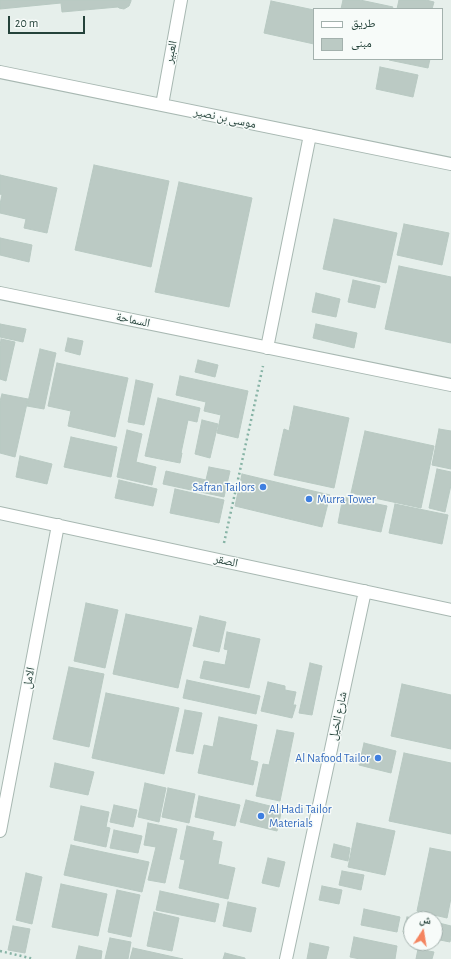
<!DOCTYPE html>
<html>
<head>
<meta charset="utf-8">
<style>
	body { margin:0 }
	#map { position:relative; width:451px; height:959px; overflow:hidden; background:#e6efeb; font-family:"Alegreya Sans","Noto Naskh Arabic",sans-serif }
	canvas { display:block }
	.legend { position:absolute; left:313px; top:8px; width:130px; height:52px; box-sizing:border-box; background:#f7fbf9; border:1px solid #a3b1ad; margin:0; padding:5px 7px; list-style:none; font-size:12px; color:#24423a }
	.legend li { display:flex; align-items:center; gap:8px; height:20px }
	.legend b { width:20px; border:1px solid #a3b1ad }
	.north { position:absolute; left:403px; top:911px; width:40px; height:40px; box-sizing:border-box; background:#f7fbf9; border:1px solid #a3b1ad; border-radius:50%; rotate:12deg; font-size:11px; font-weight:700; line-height:16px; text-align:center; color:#24423a }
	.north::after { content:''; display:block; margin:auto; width:14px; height:18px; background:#f4845f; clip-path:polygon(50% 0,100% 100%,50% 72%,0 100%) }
	.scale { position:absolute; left:8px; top:16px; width:77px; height:18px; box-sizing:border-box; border:2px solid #24423a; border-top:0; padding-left:5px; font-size:12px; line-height:14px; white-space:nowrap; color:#24423a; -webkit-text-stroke:3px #f7fbf9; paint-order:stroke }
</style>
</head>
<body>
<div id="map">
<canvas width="451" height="959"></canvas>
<ul class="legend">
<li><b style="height:5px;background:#fff"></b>طريق</li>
<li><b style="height:11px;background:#bbcac4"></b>مبنى</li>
</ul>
<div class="north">ش</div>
<div class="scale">20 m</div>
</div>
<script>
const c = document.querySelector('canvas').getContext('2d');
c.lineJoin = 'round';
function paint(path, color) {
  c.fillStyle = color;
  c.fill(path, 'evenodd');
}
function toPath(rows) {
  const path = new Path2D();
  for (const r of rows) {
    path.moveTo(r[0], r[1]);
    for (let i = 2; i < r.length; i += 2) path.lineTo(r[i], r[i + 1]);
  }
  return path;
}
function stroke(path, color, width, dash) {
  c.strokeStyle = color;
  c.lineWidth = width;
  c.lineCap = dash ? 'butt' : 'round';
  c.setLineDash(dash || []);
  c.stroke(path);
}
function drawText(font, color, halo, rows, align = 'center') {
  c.font = font + ' "Alegreya Sans","Noto Naskh Arabic",sans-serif';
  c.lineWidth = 3;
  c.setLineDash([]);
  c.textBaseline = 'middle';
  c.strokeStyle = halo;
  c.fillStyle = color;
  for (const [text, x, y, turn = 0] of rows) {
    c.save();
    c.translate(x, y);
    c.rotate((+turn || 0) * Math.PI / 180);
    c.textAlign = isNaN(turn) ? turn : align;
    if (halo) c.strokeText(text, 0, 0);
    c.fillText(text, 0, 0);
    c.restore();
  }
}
const building = toPath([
	[0,0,131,0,131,1,129,6,124,9,119,8,118,7,62,12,61,3,0,9,0,0],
	[343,0,360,0,393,7,392,9,341,9,343,0],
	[399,0,426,0,434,2,432,9,397,9,399,0],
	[271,1,314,10,314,44,264,33,271,1],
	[389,59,430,59,428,68,389,60,389,59],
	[380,67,418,75,413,97,376,89,380,67],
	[94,165,169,181,151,267,75,250,94,165],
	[0,175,57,188,47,233,24,228,26,219,0,213,0,204,2,195,0,194,0,175],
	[179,182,252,198,229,307,155,292,179,182],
	[334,219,397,233,386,283,323,269,334,219],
	[404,224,449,233,442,265,397,255,404,224],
	[0,238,32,245,29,262,0,255,0,238],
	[399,266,451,277,451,343,385,329,399,266],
	[353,280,380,286,375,308,348,302,353,280],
	[316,293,340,299,336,317,312,312,316,293],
	[0,324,26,329,23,342,0,337,0,324],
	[316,324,357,333,354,348,313,338,316,324],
	[68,338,83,341,80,355,65,351,68,338],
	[1,339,15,342,6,381,0,379,0,346,1,339],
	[40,349,56,353,44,409,27,406,40,349],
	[198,360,218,365,215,377,195,372,198,360],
	[57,363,128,378,115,437,68,426,71,411,48,406,57,363],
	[180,376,248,391,238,438,217,433,221,415,204,411,206,402,176,395,180,376],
	[136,380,153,384,144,425,128,422,136,380],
	[2,394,28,399,15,457,0,453,0,401,2,394],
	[158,398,200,408,197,422,188,420,181,453,182,453,180,463,145,456,158,398],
	[294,406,349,418,334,488,274,475,284,429,289,431,294,406],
	[202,420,218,424,210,458,195,454,202,420],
	[439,429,451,431,451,469,432,465,439,429],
	[127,430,142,434,136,462,156,467,152,485,117,477,127,430],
	[365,431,434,446,421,508,351,493,365,431],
	[71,437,117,447,111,477,64,467,71,437],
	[20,456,52,464,47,484,16,477,20,456],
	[209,467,230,471,224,497,163,484,166,471,206,480,209,467],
	[437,469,451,472,451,485,445,512,429,508,437,469],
	[242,474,330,495,322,527,235,506,242,474],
	[119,480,157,489,153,506,115,498,119,480],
	[175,489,224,500,219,523,170,513,175,489],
	[343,497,387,506,381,532,338,523,343,497],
	[395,504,448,515,442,544,389,533,395,504],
	[86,603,118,610,105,668,74,661,86,603],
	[126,614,192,628,178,688,113,674,126,614],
	[200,616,226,622,219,652,193,646,200,616],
	[227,632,260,639,249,688,200,678,204,661,225,665,228,650,224,649,227,632],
	[310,663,322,666,312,715,299,713,310,663],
	[69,667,104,674,89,747,53,739,69,667],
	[187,680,260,696,256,714,183,698,187,680],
	[268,682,285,686,285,690,296,692,293,705,296,705,292,718,261,711,268,682],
	[402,684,451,695,451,749,391,736,402,684],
	[106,693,179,708,164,774,92,758,106,693],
	[185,710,202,713,193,754,176,751,185,710],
	[219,717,257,725,250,760,258,762,253,785,198,773,204,745,213,747,219,717],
	[277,730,294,733,280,801,256,796,263,764,269,765,277,730],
	[364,743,396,751,391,773,359,765,364,743],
	[404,753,451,763,451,834,389,821,404,753],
	[55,763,94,772,88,795,50,787,55,763],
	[145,783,166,788,159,822,138,817,145,783],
	[168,788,195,794,189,823,162,817,168,788],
	[199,796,240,805,235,826,195,817,199,796],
	[246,800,282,809,277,831,240,822,246,800],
	[114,805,137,810,133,827,110,822,114,805],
	[81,806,109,812,106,827,110,828,106,847,74,840,81,806],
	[148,823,177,829,165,883,148,880,156,847,144,845,148,823],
	[357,823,395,831,385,875,348,867,357,823],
	[187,826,214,832,212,840,222,842,218,864,235,868,228,899,179,888,185,860,180,859,187,826],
	[114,830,142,836,138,853,110,848,114,830],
	[334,844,350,848,348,861,331,857,334,844],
	[71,845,149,862,142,892,64,875,71,845],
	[430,848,451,852,451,898,447,918,417,911,430,848],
	[268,858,285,862,279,887,262,883,268,858],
	[342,871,364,875,361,890,339,885,342,871],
	[26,873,42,877,32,924,16,920,26,873],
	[61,884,107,894,98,936,52,927,61,884],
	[322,886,342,890,339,904,319,900,322,886],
	[117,890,140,895,131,937,108,932,117,890],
	[160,891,219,904,215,922,156,910,160,891],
	[228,902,256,908,251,932,223,926,228,902],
	[364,909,400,917,397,932,361,925,364,909],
	[154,912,179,918,172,951,147,946,154,912],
	[407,917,418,919,411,919,411,934,403,932,407,917],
	[435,922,451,926,451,936,450,942,435,939,435,922],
	[13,926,30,929,25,953,8,950,13,926],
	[354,937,397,946,395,959,360,959,350,957,354,937],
	[110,938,131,942,128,959,105,959,110,938],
	[310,943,329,947,326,959,307,959,310,943],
	[79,946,102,951,101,959,76,959,79,946],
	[133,948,183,959,130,959,133,948],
	[418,949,434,952,432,959,416,959,418,949],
	[225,953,245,958,245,959,223,959,225,953]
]);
paint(building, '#bbcac4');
stroke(building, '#b8c9c2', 1);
const minor = toPath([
	[0,72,451,164],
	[162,105,181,0],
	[0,293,451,385],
	[267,348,310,135],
	[0,513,451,610],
	[0,831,58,525],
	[286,959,365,591]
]);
stroke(minor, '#a8b8b2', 14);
stroke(toPath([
	[224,543,263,366],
	[0,951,34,959]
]), '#86b3a5', 2.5, [2, 3]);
stroke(minor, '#fff', 12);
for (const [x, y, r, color] of [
	[263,487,4,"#3f7fe0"],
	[309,499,4,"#3f7fe0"],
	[378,758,4,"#3f7fe0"],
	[261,816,4,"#3f7fe0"]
]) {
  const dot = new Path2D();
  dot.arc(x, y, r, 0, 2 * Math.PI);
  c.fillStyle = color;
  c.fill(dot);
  stroke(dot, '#f7fbf9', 1.5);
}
drawText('12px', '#24423a', '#f7fbf9', [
	["العبير",171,52,-79],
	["موسى بن نصير",225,118,12],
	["السماحة",133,320,12],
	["الصقر",226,561,12],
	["الامل",29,678,-79],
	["شارع الخيل",338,716,-78]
]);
drawText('12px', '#366cbe', '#f7fbf9', [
	["Safran Tailors",255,487],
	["Murra Tower",317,499,"left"],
	["Al Nafood Tailor",370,758],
	["Al Hadi Tailor",269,809,"left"],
	["Materials",269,823,"left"]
], 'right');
</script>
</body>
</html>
